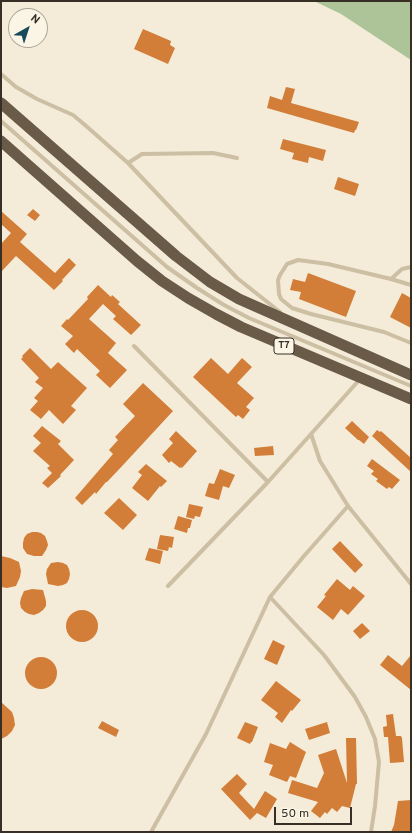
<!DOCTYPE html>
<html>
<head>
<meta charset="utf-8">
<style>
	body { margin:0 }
	#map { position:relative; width:412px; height:833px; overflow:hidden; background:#f4ecd8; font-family:Overpass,sans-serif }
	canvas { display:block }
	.frame { position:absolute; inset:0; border:2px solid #372f26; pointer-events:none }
	.north { position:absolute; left:8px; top:8px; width:40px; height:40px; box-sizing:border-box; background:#fbf5e5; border:1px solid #ada699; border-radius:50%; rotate:39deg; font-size:11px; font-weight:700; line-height:16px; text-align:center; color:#372f26 }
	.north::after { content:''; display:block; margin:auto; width:14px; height:18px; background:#174a5d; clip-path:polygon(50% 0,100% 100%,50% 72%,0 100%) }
	.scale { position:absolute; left:274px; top:807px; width:78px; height:18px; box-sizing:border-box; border:2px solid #372f26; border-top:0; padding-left:5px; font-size:12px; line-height:14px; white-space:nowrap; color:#372f26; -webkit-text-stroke:3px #fbf5e5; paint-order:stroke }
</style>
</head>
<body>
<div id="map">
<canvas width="412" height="833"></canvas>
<div class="frame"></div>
<div class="north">N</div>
<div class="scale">50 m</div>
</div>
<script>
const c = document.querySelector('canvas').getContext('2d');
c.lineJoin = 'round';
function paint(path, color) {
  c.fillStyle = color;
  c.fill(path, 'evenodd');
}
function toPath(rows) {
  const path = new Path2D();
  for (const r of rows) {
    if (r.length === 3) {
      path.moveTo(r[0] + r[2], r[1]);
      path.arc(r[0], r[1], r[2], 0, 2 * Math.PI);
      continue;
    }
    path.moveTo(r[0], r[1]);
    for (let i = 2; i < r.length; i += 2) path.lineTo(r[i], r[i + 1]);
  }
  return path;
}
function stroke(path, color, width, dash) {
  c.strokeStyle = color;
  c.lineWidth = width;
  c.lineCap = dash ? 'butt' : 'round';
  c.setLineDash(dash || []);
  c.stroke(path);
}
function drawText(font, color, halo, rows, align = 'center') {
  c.font = font + ' Overpass,sans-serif';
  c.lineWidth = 3;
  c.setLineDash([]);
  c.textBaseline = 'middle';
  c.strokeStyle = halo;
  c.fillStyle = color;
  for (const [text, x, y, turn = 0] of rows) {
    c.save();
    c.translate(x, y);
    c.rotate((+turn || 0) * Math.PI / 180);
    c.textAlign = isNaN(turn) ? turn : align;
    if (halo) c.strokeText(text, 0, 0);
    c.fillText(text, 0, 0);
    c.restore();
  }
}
paint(toPath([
	[314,1,411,1,411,60,341,14]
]), '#acc497');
paint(toPath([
	[143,29,171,41,170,45,175,48,168,64,134,49],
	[286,87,295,89,291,103,359,122,356,130,355,130,354,133,267,108,270,96,282,100],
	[283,139,326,150,323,161,309,157,308,163,292,159,294,153,280,149],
	[338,177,359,184,355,196,334,189],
	[33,209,40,215,35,221,27,215],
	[1,211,27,234,20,242,55,273,69,258,76,265,62,280,63,281,54,290,16,256,1,272,1,244,11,233,1,224],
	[308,273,356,291,346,317,299,299,301,292,290,290,293,279,305,282],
	[98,285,111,297,112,295,120,302,118,304,141,325,131,335,113,319,116,316,103,304,89,319,116,343,108,353,127,370,110,388,96,375,100,371,77,349,74,353,65,344,73,336,61,326,67,319,68,320,88,299,87,297],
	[402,293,411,298,411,328,390,317],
	[30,348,51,369,58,362,87,388,71,406,76,410,63,424,49,410,41,419,30,410,38,401,34,398,43,388,35,382,39,378,21,359,23,357,22,356],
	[211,358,228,374,242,358,252,367,237,383,254,398,246,407,250,410,243,419,238,415,236,417,193,377],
	[143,383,173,411,124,464,107,482,106,482,96,494,95,492,82,505,75,498,113,454,109,450,118,440,115,437,135,416,123,404],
	[352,421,369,437,364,444,359,440,358,440,345,428],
	[42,426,61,441,58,444,74,460,60,475,61,476,48,488,42,483,52,473,47,468,50,466,33,451,41,443,33,436],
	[377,430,380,432,381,431,411,458,411,472,372,436],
	[176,431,197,451,182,468,181,467,180,468,171,461,169,463,162,455,173,443,169,439],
	[273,446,274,455,255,456,254,448],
	[372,459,400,480,392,489,389,487,387,489,376,481,378,479,371,474,374,471,367,466],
	[146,464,167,481,161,487,160,486,148,501,132,488,142,475,138,472],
	[220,469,235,475,229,488,223,486,219,500,205,496,209,483,214,484],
	[119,498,137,515,123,530,104,513],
	[189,504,203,507,200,517,195,516,194,519,186,517],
	[178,516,192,520,190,528,188,528,187,533,174,529],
	[32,532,37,532,41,533,45,536,47,541,48,545,46,550,42,556,34,556,27,554,23,548,23,543,24,538,27,534],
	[160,535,174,537,172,548,169,547,168,551,157,549],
	[340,541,363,565,355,573,332,549],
	[149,548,163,551,160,564,145,560],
	[1,556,10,558,19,562,21,571,20,577,16,586,7,588,1,587],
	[58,562,63,563,67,565,69,569,70,574,69,579,67,583,63,585,58,586,48,584,46,574,47,569,51,563],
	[337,579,350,590,353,586,365,596,348,615,341,609,333,620,317,607,326,596,324,595],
	[32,589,43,590,46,601,46,606,43,610,39,613,34,615,29,614,25,612,21,608,20,603,21,598,24,591],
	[82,626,16],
	[362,623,370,631,360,639,353,631],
	[273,640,285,646,277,665,264,659],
	[388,655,402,666,411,655,411,690,380,665],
	[41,673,16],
	[276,681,301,700,292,711,291,710,282,723,275,717,278,713,261,700],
	[1,702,12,712,14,718,15,725,12,731,7,736,1,739],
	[393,714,396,736,401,736,402,738,404,762,390,763,388,737,384,737,383,727,387,726,386,715],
	[102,721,119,730,116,737,98,728],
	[245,722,258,727,252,742,251,742,250,744,237,738],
	[327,722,330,733,309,740,305,729],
	[346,738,356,738,357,784,356,784,350,808,342,806,337,812,332,808,327,814,325,812,320,818,311,811,318,802,288,793,292,780,317,788,324,773,318,755,336,749,347,783],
	[290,742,306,752,296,778,290,776,287,782,269,775,273,765,264,762,270,743,286,749],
	[237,774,247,784,239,793,254,809,265,791,277,799,266,818,257,813,250,820,221,789],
	[411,800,411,832,391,832,394,825,398,801]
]), '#d27d38');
stroke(toPath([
	[1,74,16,87,37,99,73,115,85,125,128,163,237,278,280,312],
	[1,121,167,267,197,288,224,305,249,318,411,386],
	[128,163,142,154,213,153,237,158],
	[391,279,402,269,411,267],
	[411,285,391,279,328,264,298,260,287,264,280,275,278,280,279,294,281,299,292,308,311,314,384,332,411,343],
	[134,346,268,482],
	[361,378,311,434,320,461,348,506,411,584],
	[168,586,268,482,311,434],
	[270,597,324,655,355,697,366,717,375,739,379,762,375,806,371,832],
	[151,832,206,734,270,597,304,556,348,506]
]), '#cdbfa3', 4);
stroke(toPath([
	[1,103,176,256,210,282,239,299,411,375],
	[1,141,137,261,162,281,188,298,216,314,241,327,411,399]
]), '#6a5a48', 11);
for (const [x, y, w] of [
	[284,346,20]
]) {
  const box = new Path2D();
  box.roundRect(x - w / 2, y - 8, w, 16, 3);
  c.fillStyle = '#fbf5e5';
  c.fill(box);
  stroke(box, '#372f26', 1);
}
drawText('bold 10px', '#372f26', null, [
	["T7",284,346]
]);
</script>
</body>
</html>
